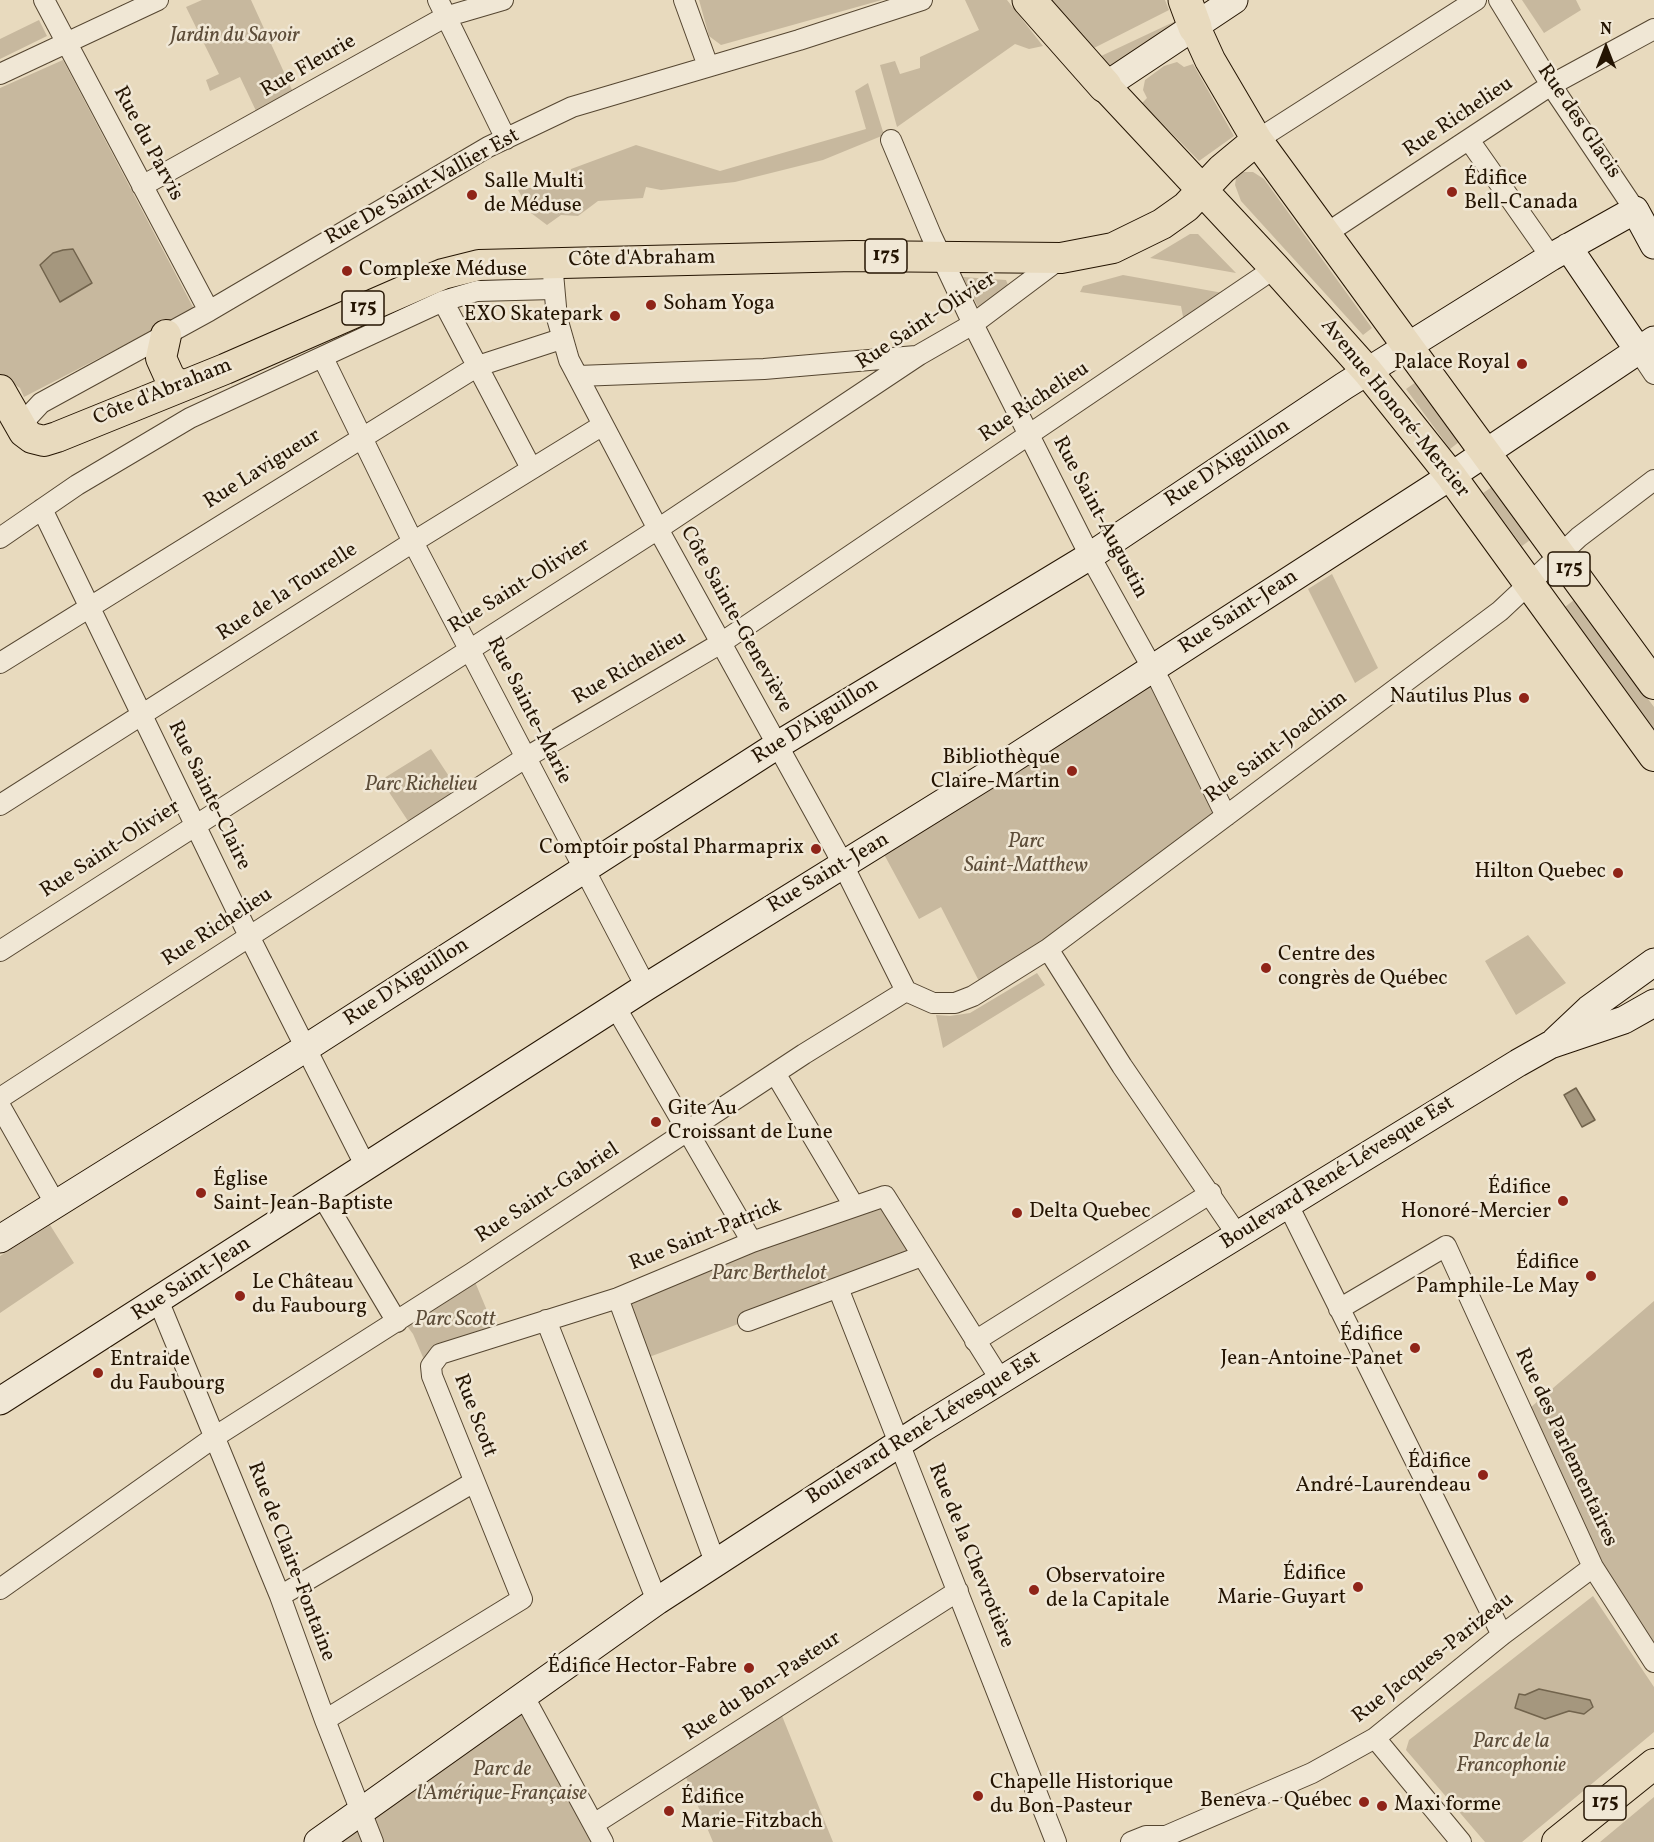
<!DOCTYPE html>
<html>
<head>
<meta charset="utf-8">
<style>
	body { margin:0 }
	#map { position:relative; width:1654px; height:1842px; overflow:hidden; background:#e8dabe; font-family:Vollkorn,serif }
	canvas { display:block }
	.north { position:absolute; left:1576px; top:18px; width:60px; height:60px; -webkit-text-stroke:4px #f0e7d5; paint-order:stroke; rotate:0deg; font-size:16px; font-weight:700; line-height:24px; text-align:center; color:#241402 }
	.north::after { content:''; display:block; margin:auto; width:21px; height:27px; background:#241402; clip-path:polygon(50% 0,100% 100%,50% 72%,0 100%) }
</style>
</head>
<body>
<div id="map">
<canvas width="1654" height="1842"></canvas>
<div class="north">N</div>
</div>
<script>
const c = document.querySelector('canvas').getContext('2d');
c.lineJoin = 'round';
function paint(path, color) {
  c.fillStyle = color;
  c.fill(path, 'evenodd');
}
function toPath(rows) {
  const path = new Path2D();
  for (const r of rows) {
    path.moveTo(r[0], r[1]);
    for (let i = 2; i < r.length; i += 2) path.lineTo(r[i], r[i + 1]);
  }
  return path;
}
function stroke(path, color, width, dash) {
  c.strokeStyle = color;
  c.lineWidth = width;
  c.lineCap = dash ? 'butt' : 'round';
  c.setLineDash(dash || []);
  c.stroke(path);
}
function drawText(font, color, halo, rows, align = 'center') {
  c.font = font + ' Vollkorn,serif';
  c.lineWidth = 5;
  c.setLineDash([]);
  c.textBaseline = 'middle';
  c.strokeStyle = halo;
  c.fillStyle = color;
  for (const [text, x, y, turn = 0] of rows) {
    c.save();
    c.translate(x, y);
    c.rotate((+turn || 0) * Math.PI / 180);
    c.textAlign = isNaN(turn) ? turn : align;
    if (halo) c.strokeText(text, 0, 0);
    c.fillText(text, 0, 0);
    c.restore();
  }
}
paint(toPath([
	[202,0,251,0,293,92,257,113,240,77,210,91,206,80,219,74,186,7],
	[699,0,882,0,721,45,709,36],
	[965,0,1007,0,1043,46,1029,49,1015,44,897,127,880,65,895,61,900,74,920,68,920,57,979,30],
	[1048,0,1165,0,1169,10,1094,48],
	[1522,0,1576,0,1581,10,1544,33],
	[1180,19,1181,23,1115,70,1099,57],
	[39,20,47,36,0,59,0,39],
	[63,60,194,309,24,397,20,388,0,375,0,88],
	[1177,62,1184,67,1193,64,1234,136,1199,161,1142,103,1147,98,1143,90,1145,80,1164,66],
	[868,83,884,135,823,160,735,182,661,190,646,187,643,198,598,201,578,216,561,215,547,225,531,213,518,190,570,181,571,169,636,145,720,171,866,129,855,91],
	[1242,172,1253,172,1264,179,1372,328,1363,335,1241,201,1235,185,1236,178],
	[1190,234,1198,234,1236,273,1150,258],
	[1123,275,1223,293,1184,322,1181,306,1080,292,1083,286],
	[963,277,1006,280,1008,285,979,309],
	[1416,382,1459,442,1450,449,1406,389],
	[1492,487,1530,540,1522,546,1483,493],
	[1332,574,1378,668,1355,683,1308,589],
	[1574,600,1654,707,1654,729,1565,607],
	[1152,668,1226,816,983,989,941,907,919,919,879,845],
	[431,749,460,793,410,824,381,780],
	[1528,935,1566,983,1516,1015,1485,961],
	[1037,973,1045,985,943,1048,936,1015,950,1016,970,1013],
	[885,1196,922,1256,641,1360,618,1298],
	[50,1225,74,1263,0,1313,0,1256],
	[473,1277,498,1337,425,1362,413,1334,407,1326,397,1322],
	[1654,1301,1654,1658,1593,1567,1523,1414],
	[1593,1596,1654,1687,1654,1732,1522,1842,1485,1842,1406,1750,1409,1740],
	[523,1695,603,1842,318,1842],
	[778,1706,833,1842,713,1842,685,1775],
	[1654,1797,1654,1842,1600,1842]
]), '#c7b89e');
const water = toPath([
	[63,250,73,249,92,283,60,302,40,265,53,253,63,250],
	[1576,1088,1595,1120,1582,1127,1564,1095,1576,1088],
	[1539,1689,1590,1700,1593,1707,1584,1714,1569,1711,1545,1719,1515,1708,1519,1694,1525,1695,1539,1689]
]);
paint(water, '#a5977e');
stroke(water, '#71634c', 1.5);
const street = toPath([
	[44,0,209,311],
	[438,0,506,139],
	[684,0,708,66],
	[1499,0,1551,85,1635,210],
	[0,74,158,0],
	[891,140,931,235,973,324,1090,556,1160,682,1226,816],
	[1257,140,1476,0],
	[1469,140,1551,257],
	[142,186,445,17,503,0],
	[1324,235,1551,85,1654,29],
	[552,262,557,318,569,360,658,529,836,851,906,991],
	[443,301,531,468],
	[1638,350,1654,374],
	[323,358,413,542,646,987],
	[578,376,764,369,916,356],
	[24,432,28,417,41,403,209,311,488,147,572,107,799,40,922,0],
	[42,509,249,936,366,1167],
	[0,538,77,485,190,418,443,301,477,291,553,289],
	[0,663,478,366,561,339],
	[0,805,413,542,603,425],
	[1048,949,1122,1066,1238,1236],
	[0,951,658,529,919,355,973,324,1061,258],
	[906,991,933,1003,955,1003,973,996,1048,949,1500,611,1579,537,1654,480],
	[616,1008,752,1242],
	[775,1073,854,1206],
	[0,1098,525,758,721,643,1275,268],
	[0,1106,55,1203],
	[322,1196,397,1322],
	[1288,1205,1502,1635],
	[838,1288,1056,1842],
	[618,1298,715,1562],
	[158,1300,280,1596,325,1720,373,1842],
	[1339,1309,1446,1246,1593,1567,1654,1662],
	[546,1320,657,1601],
	[748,1321,922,1256],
	[975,1341,1211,1193],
	[0,1589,216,1436,472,1273,804,1054,906,991],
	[280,1596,474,1482],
	[523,1695,603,1842],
	[325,1720,522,1599,432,1376,431,1366,440,1354,618,1298,752,1242,885,1196,1000,1379],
	[1375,1738,1461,1842],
	[594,1824,958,1591],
	[1131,1842,1146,1836,1166,1836],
	[1159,1842,1166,1836,1312,1773,1375,1738,1502,1635,1593,1567]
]);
const secondary = toPath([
	[1105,86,1234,0],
	[1568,247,1638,350],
	[1555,1041,1589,1009,1654,962],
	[0,1239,306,1048,776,746,1090,556,1344,386,1551,257,1635,210,1654,245],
	[0,1401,646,987,986,776,1451,476,1654,340],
	[318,1842,657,1601,923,1428,1518,1063,1550,1045,1624,1020,1654,1003]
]);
const primary = toPath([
	[1195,27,1210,60,1257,140,1654,684],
	[1105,86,1275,268,1368,372,1451,476,1654,756],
	[166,335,161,358,170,378,180,385],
	[0,390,24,432,32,438,44,441,57,437,225,369,443,274,479,265,854,256,1061,258,1113,248,1162,224,1186,207,1222,169,1257,140],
	[1557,1842,1654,1764]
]);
const highway = toPath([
	[1029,0,1105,86],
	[1185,0,1195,27]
]);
stroke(street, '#554631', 22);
stroke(secondary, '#241402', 29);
stroke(primary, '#241402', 32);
stroke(highway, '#241402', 35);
stroke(street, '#f0e7d5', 20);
stroke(secondary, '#f0e7d5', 27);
stroke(primary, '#e8dabe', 30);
stroke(highway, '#e8dabe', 33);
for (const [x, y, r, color] of [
	[1452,192,6,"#8f2418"],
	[472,195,6,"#8f2418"],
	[347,271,6,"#8f2418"],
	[651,305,6,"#8f2418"],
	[615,316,6,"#8f2418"],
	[1522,364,6,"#8f2418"],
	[1524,698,6,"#8f2418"],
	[1072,771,6,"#8f2418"],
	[816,849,6,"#8f2418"],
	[1618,873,6,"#8f2418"],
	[1266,968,6,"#8f2418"],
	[656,1122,6,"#8f2418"],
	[201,1193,6,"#8f2418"],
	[1563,1201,6,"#8f2418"],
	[1017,1213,6,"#8f2418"],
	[1591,1276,6,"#8f2418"],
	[240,1296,6,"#8f2418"],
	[1415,1348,6,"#8f2418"],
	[98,1373,6,"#8f2418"],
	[1483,1475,6,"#8f2418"],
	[1358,1587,6,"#8f2418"],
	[1034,1590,6,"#8f2418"],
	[749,1668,6,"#8f2418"],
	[978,1796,6,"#8f2418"],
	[1364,1802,6,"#8f2418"],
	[1382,1806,6,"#8f2418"],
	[669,1811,6,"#8f2418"]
]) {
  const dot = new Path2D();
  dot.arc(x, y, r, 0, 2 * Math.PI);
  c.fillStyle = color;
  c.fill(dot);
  stroke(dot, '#f0e7d5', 2);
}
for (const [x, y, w] of [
	[886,256,42],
	[363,308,42],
	[1569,569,42],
	[1605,1803,42]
]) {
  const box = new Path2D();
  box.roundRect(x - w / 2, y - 17, w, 34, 4.5);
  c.fillStyle = '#f0e7d5';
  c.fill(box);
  stroke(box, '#241402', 1.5);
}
drawText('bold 20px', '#241402', null, [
	["175",886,256],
	["175",363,308],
	["175",1569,569],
	["175",1605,1803]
]);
drawText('italic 21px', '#5d4d39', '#f0e7d5', [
	["Jardin du Savoir",235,37],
	["Parc Richelieu",421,786],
	["Parc",1026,843],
	["Saint-Matthew",1026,867],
	["Parc Berthelot",769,1275],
	["Parc Scott",455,1321],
	["Parc de la",1511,1743],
	["Francophonie",1511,1767],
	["Parc de",502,1771],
	["l'Amérique-Française",502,1795]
]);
drawText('21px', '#241402', '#f0e7d5', [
	["Rue Fleurie",309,67,-30],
	["Rue Richelieu",1459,118,-34],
	["Rue des Glacis",1578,122,56],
	["Rue du Parvis",147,144,62],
	["Rue De Saint-Vallier Est",423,188,-29],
	["Côte d'Abraham",642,260,-1],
	["Rue Saint-Olivier",927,322,-33],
	["Côte d'Abraham",163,393,-22],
	["Rue Richelieu",1035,403,-34],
	["Avenue Honoré-Mercier",1394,409,51],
	["Rue D'Aiguillon",1228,464,-33],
	["Rue Lavigueur",263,470,-32],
	["Rue Saint-Augustin",1099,518,62],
	["Rue Saint-Olivier",520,587,-32],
	["Rue de la Tourelle",288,593,-33],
	["Rue Saint-Jean",1239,613,-33],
	["Côte Sainte-Geneviève",735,620,61],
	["Rue Richelieu",630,669,-30],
	["Rue Sainte-Marie",528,711,63],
	["Rue D'Aiguillon",816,722,-32],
	["Rue Saint-Joachim",1277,748,-37],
	["Rue Sainte-Claire",208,796,64],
	["Rue Saint-Olivier",111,850,-33],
	["Rue Saint-Jean",829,874,-31],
	["Rue Richelieu",218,928,-33],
	["Rue D'Aiguillon",407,983,-33],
	["Boulevard René-Lévesque Est",1338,1174,-32],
	["Rue Saint-Gabriel",548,1194,-33],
	["Rue Saint-Patrick",706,1236,-22],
	["Rue Saint-Jean",192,1280,-33],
	["Rue Scott",474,1416,69],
	["Boulevard René-Lévesque Est",924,1429,-32],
	["Rue des Parlementaires",1565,1448,65],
	["Rue de la Chevrotière",970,1556,68],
	["Rue de Claire-Fontaine",290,1562,69],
	["Rue Jacques-Parizeau",1434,1659,-38],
	["Rue du Bon-Pasteur",763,1687,-33]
]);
drawText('21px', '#241402', '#f0e7d5', [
	["Édifice",1464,180],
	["Bell-Canada",1464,204],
	["Salle Multi",484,183],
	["de Méduse",484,207],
	["Complexe Méduse",359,271],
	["Soham Yoga",663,305],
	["EXO Skatepark",603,316,"right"],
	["Palace Royal",1510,364,"right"],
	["Nautilus Plus",1512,698,"right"],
	["Bibliothèque",1060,759,"right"],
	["Claire-Martin",1060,783,"right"],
	["Comptoir postal Pharmaprix",804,849,"right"],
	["Hilton Quebec",1606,873,"right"],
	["Centre des",1278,956],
	["congrès de Québec",1278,980],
	["Gite Au",668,1110],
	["Croissant de Lune",668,1134],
	["Église",213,1181],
	["Saint-Jean-Baptiste",213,1205],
	["Édifice",1551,1189,"right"],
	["Honoré-Mercier",1551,1213,"right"],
	["Delta Quebec",1029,1213],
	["Édifice",1579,1264,"right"],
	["Pamphile-Le May",1579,1288,"right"],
	["Le Château",252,1284],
	["du Faubourg",252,1308],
	["Édifice",1403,1336,"right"],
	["Jean-Antoine-Panet",1403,1360,"right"],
	["Entraide",110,1361],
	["du Faubourg",110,1385],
	["Édifice",1471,1463,"right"],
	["André-Laurendeau",1471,1487,"right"],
	["Édifice",1346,1575,"right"],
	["Marie-Guyart",1346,1599,"right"],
	["Observatoire",1046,1578],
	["de la Capitale",1046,1602],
	["Édifice Hector-Fabre",737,1668,"right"],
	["Chapelle Historique",990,1784],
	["du Bon-Pasteur",990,1808],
	["Édifice",681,1799],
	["Marie-Fitzbach",681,1823],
	["Beneva - Québec",1352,1802,"right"],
	["Maxi forme",1394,1806]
], 'left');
</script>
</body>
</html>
